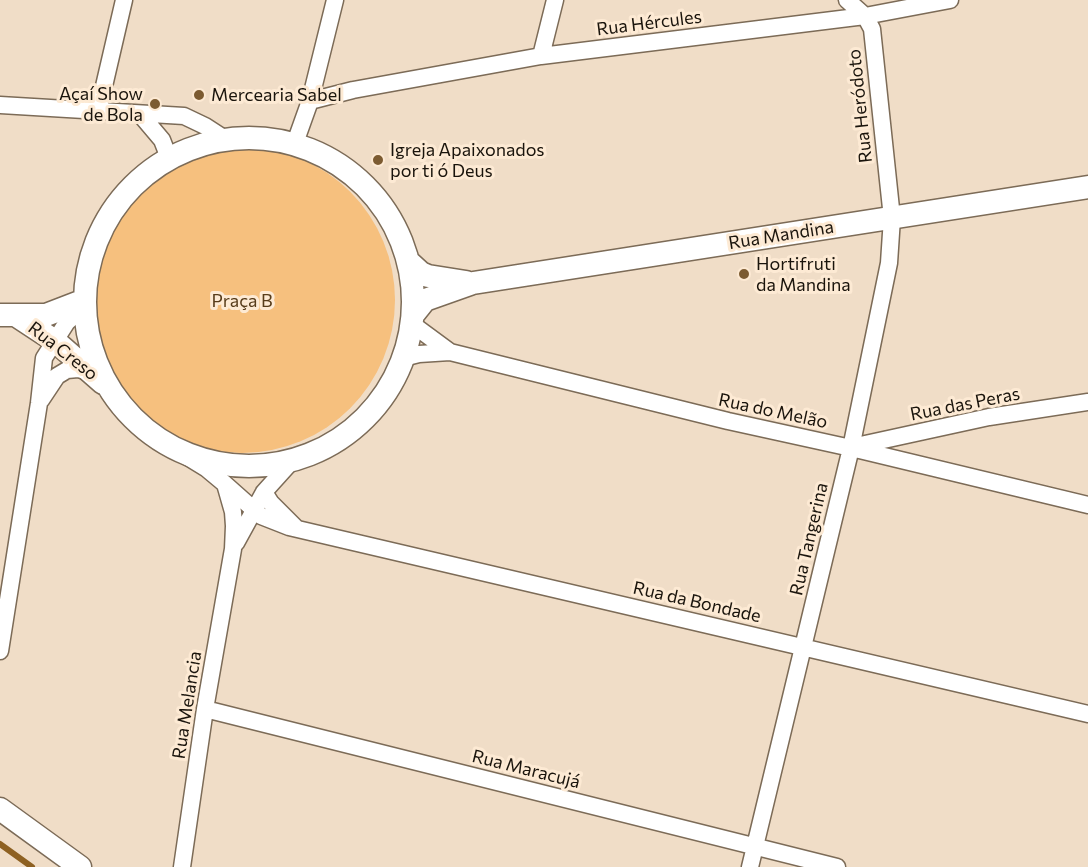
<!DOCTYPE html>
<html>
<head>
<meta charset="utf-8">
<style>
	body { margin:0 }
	canvas { display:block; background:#f0ddc7 }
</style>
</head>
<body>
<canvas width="1088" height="867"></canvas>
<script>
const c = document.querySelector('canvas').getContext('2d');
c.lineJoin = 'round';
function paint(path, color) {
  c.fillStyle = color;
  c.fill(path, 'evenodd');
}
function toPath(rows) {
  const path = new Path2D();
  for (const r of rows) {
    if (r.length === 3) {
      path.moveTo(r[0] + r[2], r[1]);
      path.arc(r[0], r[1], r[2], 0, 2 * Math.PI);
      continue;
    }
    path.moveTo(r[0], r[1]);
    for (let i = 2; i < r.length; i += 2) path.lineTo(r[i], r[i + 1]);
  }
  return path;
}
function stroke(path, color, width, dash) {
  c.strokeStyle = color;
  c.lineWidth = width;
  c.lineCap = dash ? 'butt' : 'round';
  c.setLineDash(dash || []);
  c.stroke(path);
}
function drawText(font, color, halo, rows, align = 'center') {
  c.font = font + ' Commissioner,sans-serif';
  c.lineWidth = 6;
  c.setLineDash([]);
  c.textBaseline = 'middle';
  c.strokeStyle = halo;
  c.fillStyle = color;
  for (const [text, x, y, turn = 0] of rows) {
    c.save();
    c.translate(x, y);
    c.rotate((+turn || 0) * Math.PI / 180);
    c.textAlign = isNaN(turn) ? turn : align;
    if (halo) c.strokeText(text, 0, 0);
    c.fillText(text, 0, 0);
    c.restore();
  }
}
paint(toPath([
	[242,300,153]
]), '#f6c07e');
stroke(toPath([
	[0,844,32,867]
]), '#8e6122', 6);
const street = toPath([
	[541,56,555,0],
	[310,101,353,90,541,56,865,16,950,0],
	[0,105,184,116,205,126,225,139],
	[98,112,124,0],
	[140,114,162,140,169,158],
	[295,143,310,101,335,0],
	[412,324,450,352],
	[403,358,419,354,450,352,728,421,851,448,1088,505],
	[41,400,57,376,67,370,78,369,90,372],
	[856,446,989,417,1088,402],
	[176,450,207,469,225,484,233,512,234,526,233,549,205,709,182,867],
	[225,484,261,516,289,527,1088,714],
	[264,492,271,503,296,528],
	[236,543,264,492,292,461],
	[0,651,39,403,44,358,67,322,85,306],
	[205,709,837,867],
	[750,867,851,448,889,263,892,218,872,29,865,16,847,0]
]);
const secondary = toPath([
	[249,302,164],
	[409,262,421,273,428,276,466,282],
	[0,315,46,315,85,300],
	[413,315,425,300,473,283,1088,187],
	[17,316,55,341,103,383],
	[0,809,80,867]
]);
stroke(street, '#7c6b57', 19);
stroke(secondary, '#7c6b57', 25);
stroke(street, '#fff', 16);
stroke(secondary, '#fff', 22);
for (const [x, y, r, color] of [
	[199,95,6,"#7c5b31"],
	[155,104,6,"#7c5b31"],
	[378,160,6,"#7c5b31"],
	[744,274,6,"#7c5b31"]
]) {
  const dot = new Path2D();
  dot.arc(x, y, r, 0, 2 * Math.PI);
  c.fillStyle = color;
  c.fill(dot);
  stroke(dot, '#fdead4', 2);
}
drawText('18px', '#1a140c', '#fdead4', [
	["Rua Hércules",649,23,-7],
	["Rua Heródoto",860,106,-96],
	["Rua Mandina",781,235,-9],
	["Rua Creso",63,351,38],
	["Rua das Peras",965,404,-11],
	["Rua do Melão",773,411,12],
	["Rua Tangerina",809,539,-77],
	["Rua da Bondade",697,602,13],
	["Rua Melancia",187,705,-81],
	["Rua Maracujá",526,769,14]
]);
drawText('18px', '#1a140c', '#fdead4', [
	["Açaí Show",143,94,"right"],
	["de Bola",143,115,"right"],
	["Mercearia Sabel",211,95],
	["Igreja Apaixonados",390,150],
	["por ti ó Deus",390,171],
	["Hortifruti",756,264],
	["da Mandina",756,285]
], 'left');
drawText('18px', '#573c1a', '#fdead4', [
	["Praça B",242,301]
]);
</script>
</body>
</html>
